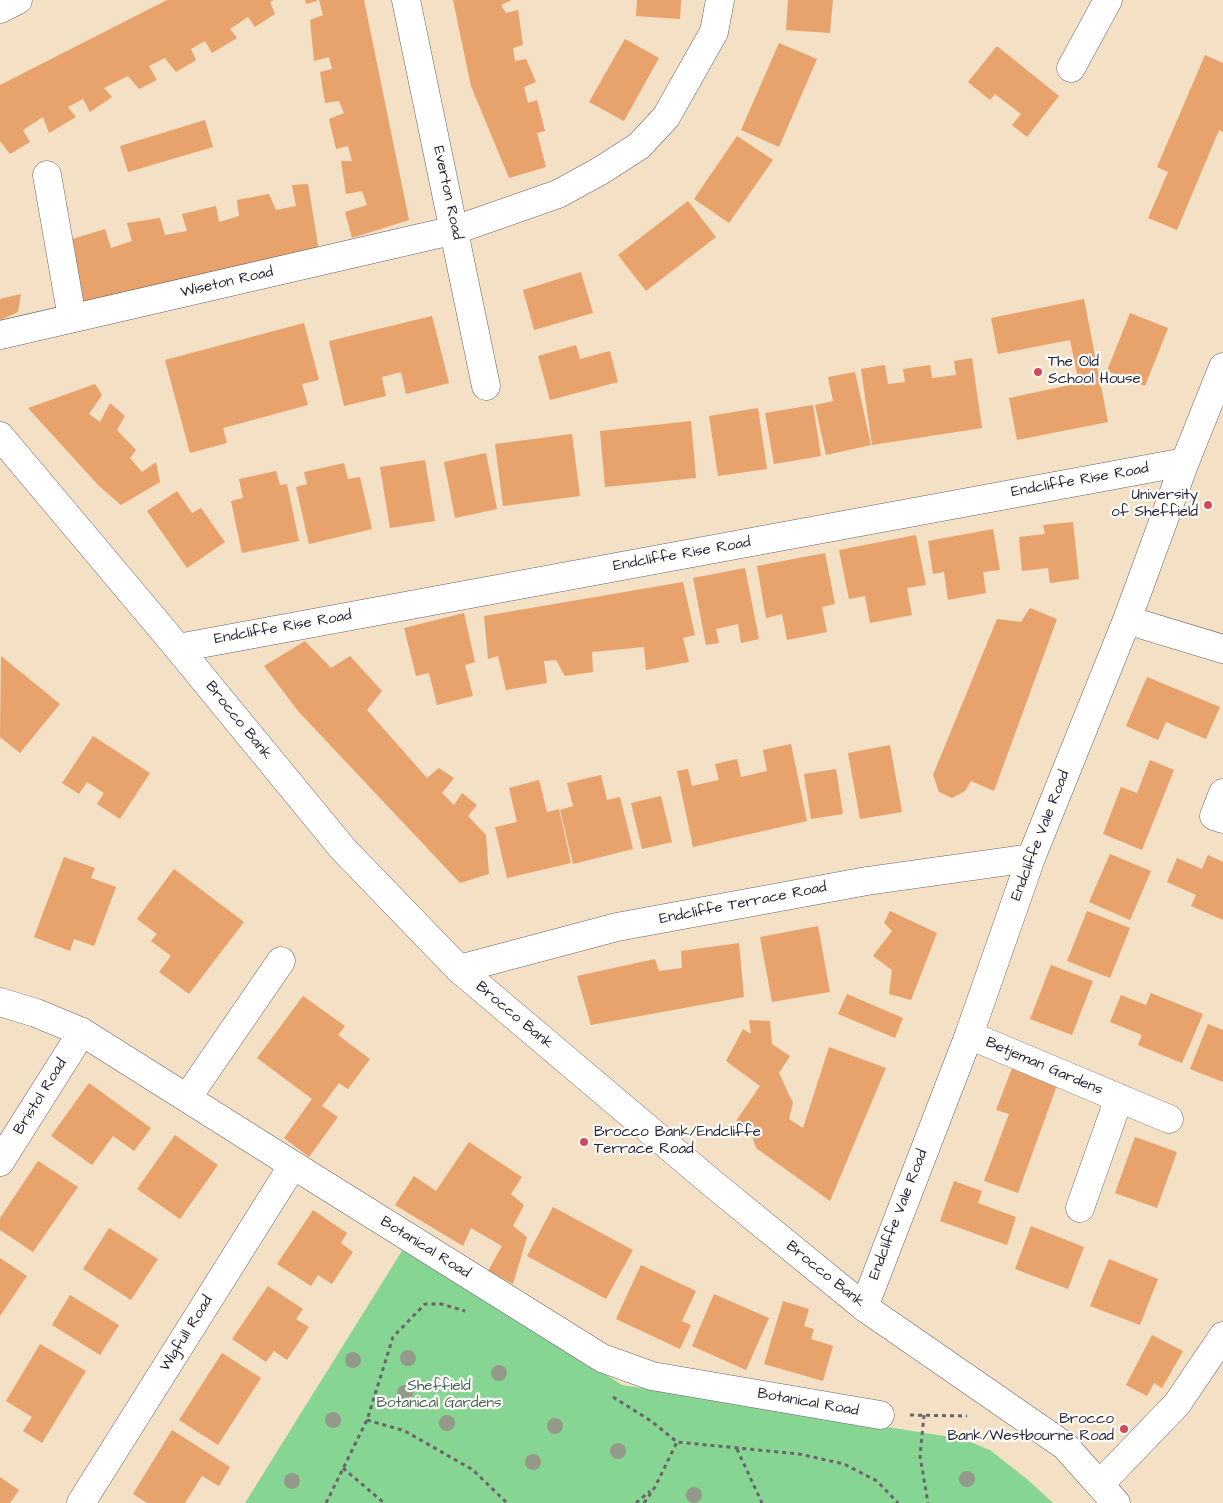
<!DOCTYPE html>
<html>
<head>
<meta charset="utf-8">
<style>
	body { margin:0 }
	canvas { display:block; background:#f3e0c5 }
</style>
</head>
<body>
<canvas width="1223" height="1503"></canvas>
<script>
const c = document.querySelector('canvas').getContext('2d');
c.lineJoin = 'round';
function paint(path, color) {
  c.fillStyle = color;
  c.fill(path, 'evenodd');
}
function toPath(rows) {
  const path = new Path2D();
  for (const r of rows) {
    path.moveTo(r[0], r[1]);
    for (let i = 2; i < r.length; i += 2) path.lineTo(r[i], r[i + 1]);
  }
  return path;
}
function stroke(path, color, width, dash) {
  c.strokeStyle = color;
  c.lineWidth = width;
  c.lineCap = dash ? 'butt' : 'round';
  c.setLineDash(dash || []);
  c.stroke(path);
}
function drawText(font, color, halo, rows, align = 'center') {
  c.font = font + ' "Architects Daughter",sans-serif';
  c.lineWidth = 4.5;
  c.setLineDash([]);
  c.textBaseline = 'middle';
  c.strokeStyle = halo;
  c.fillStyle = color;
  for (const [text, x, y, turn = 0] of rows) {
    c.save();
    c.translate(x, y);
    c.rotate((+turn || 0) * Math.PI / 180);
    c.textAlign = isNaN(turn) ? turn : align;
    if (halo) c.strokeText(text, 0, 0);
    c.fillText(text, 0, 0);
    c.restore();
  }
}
paint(toPath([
	[405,1246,622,1385,963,1439,990,1450,1028,1480,1053,1503,245,1503]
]), '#87d593');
paint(toPath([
	[167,0,274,0,270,2,275,14,255,27,248,17,230,29,237,38,212,53,205,41,191,49,196,60,176,72,165,58,149,66,157,80,139,89,128,76,104,88,112,97,90,112,83,99,68,107,76,117,49,133,43,117,23,130,30,142,10,154,0,141,0,85],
	[305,0,317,0,317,1,306,4],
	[319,0,364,0,409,220,352,238,345,212,367,205,362,191,346,194,341,161,352,161,348,146,336,149,329,119,344,113,339,101,325,103,320,72,332,69,329,57,314,61,310,20,323,15],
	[453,0,512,0,501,5,506,13,518,10,523,45,513,48,515,61,526,59,536,82,524,87,528,103,537,100,545,131,537,133,546,167,509,178,471,86],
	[637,0,681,0,680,19,636,16],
	[788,0,833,0,830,33,786,30],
	[625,39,659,58,624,121,589,102],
	[779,43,817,59,779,147,741,130],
	[997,46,1059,96,1027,137,1012,125,1021,114,995,94,990,100,968,82],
	[1205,55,1223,63,1223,132,1219,130,1177,230,1148,218,1168,172,1157,167],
	[205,120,213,147,128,172,120,146],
	[737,136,773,160,729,223,694,199],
	[308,184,319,251,75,303,69,240,105,229,111,248,132,241,127,223,160,218,165,235,187,231,182,214,216,206,219,222,239,216,237,200,269,194,276,210,296,206,292,185],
	[688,201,716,237,646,291,618,255],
	[581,272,593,313,534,330,523,290],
	[21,294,18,312,0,320,0,299],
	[1084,299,1108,422,1017,440,1009,398,1079,383,1070,340,998,354,991,318],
	[1130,313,1168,328,1145,386,1107,371],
	[432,316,449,383,406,394,401,372,382,377,386,396,344,406,329,341],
	[304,323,319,380,302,384,308,405,223,428,227,443,190,453,165,360],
	[576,345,580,359,610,351,618,382,550,400,538,356],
	[972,358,982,428,872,445,861,369,885,365,888,384,905,382,903,369,930,365,932,378,956,375,954,361],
	[855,372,871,445,826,455,815,405,833,401,828,377],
	[95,384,102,395,89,414,100,422,110,403,125,416,117,430,136,450,130,458,142,472,156,462,160,482,121,505,99,486,28,408],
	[813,405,821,456,774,464,765,413],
	[758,408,767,469,718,476,709,416],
	[691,421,696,478,605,487,600,431],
	[572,434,580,496,503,506,495,444],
	[486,453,497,509,455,518,444,462],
	[425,460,435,521,390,528,380,467],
	[344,463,348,479,360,477,372,529,309,544,296,487,307,484,304,472],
	[276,471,280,485,287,484,299,541,242,553,231,501,243,498,239,479],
	[177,491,192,513,201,508,225,542,187,568,147,511],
	[1073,522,1079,579,1050,583,1048,568,1022,571,1019,537,1045,534,1043,525],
	[993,529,1000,570,983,572,986,593,948,600,944,572,933,574,928,541],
	[916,535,926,585,907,588,912,615,870,623,865,596,849,599,839,550],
	[825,553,835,604,822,607,827,632,787,640,782,614,766,618,757,566],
	[745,568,759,639,741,643,738,624,716,629,719,643,706,645,693,578],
	[683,582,695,635,683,638,689,662,646,670,644,647,592,652,593,672,565,676,556,660,544,661,547,683,506,690,498,656,488,659,484,616],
	[1030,608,1057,619,994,791,971,781,965,791,952,798,939,792,933,775,997,619,1021,622],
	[464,613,475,662,465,665,473,696,437,705,429,673,416,676,404,628],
	[305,641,331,668,350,656,382,691,367,710,427,778,439,768,454,778,442,793,454,805,462,793,477,805,468,816,486,835,489,874,460,883,298,711,264,666],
	[1,656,60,704,20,753,0,737],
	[1147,677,1220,707,1206,739,1166,722,1158,740,1126,726],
	[93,736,150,773,120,819,97,804,104,793,87,782,79,794,62,783],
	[791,744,807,821,693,847,677,771,688,769,692,786,719,780,715,764,737,759,741,777,767,771,763,750],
	[890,745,902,812,860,819,848,753],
	[1150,760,1174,770,1142,850,1103,834,1121,787,1137,793],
	[836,769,843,814,811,819,804,774],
	[601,775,607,800,620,797,633,849,573,864,560,810,573,806,567,783],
	[539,780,547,812,559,809,571,863,507,878,495,827,517,822,509,788],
	[661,796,672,842,642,849,631,803],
	[1110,854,1151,871,1130,920,1089,902],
	[1208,855,1223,862,1223,920,1191,906,1196,895,1167,882,1177,858,1202,869],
	[64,857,95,868,91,878,116,887,94,946,74,939,70,951,34,937],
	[174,869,244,922,189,994,159,972,171,956,151,941,157,934,137,919],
	[890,911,937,933,911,1000,889,994,892,970,873,956,892,931,884,923],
	[1087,911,1130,928,1110,978,1067,961],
	[818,926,830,992,772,1002,760,937],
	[739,943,744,997,591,1025,577,976,655,959,659,971,682,968,681,951],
	[1051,965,1093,981,1072,1035,1030,1019],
	[1151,993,1203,1014,1182,1063,1138,1045,1142,1035,1110,1022,1121,995,1146,1005],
	[847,994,903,1018,895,1038,838,1014],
	[303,996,345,1026,338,1035,370,1059,348,1089,339,1083,322,1106,338,1117,309,1157,284,1138,312,1099,257,1058],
	[749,1020,770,1021,772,1044,790,1056,779,1073,793,1103,789,1119,803,1128,829,1047,886,1068,830,1201,756,1148,750,1130,736,1121,760,1086,726,1061,743,1029,751,1034],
	[1208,1024,1223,1030,1223,1082,1190,1069],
	[1014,1063,1059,1080,1018,1193,984,1181,1009,1114,996,1110],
	[89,1083,151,1128,134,1151,113,1136,92,1165,51,1136],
	[175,1135,218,1165,180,1219,137,1189],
	[1135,1137,1177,1152,1157,1208,1115,1193],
	[469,1142,522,1177,511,1194,524,1205,513,1226,527,1237,513,1284,488,1271,502,1246,471,1228,463,1246,395,1205,414,1176,436,1191],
	[38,1161,78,1187,33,1252,0,1230,0,1218],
	[954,1181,982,1191,978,1203,1016,1217,1007,1245,940,1221],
	[553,1207,633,1250,606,1299,527,1256],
	[313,1210,347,1233,341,1243,353,1252,332,1284,318,1275,311,1286,277,1264],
	[1031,1226,1084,1247,1068,1289,1015,1269],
	[109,1228,158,1259,131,1300,83,1269],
	[0,1258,27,1276,0,1316],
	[1109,1259,1158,1279,1140,1325,1090,1306],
	[641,1265,696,1291,682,1321,691,1325,680,1349,616,1319],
	[268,1286,303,1309,296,1319,309,1327,287,1360,274,1351,266,1362,232,1339],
	[714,1294,769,1318,746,1370,692,1346],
	[70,1295,119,1325,100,1355,52,1325],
	[783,1301,809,1309,804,1326,814,1329,811,1339,833,1346,823,1381,764,1364],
	[1152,1335,1183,1351,1162,1388,1154,1383,1147,1396,1126,1385],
	[40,1344,86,1371,42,1443,23,1431,32,1417,6,1401],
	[222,1353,261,1378,218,1445,179,1420],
	[172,1430,230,1467,219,1486,202,1476,185,1503,147,1503,133,1494],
	[0,1477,19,1490,10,1503,0,1503]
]), '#e8a26c');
const minor = toPath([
	[406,0,486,386],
	[0,9,18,0],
	[1071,68,1108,0],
	[47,175,72,318],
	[0,335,455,230,558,194,600,171,639,146,666,117,714,32,720,0],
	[1127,620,1223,649],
	[178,648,1185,462],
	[1223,793,1214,816,1223,819],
	[459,969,617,927,867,881,1031,858],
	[0,1002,36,1013,82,1032,293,1165,602,1358,652,1376,880,1415],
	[969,1035,1169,1119],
	[187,1098,281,961],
	[0,1162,82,1032],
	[1080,1208,1119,1098],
	[864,1307,969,1035,1031,858,1127,620,1185,462,1223,367],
	[1100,1484,1177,1404,1223,1336],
	[81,1503,293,1165]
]);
const major = toPath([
	[0,436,178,648,343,849,459,969,712,1183,864,1307,1065,1446,1116,1503]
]);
stroke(minor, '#6b646b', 29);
stroke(major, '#6b646b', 29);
stroke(toPath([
	[613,1397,651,1421,677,1442,799,1454,844,1464,877,1481,898,1503],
	[910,1415,967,1416],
	[924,1415,920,1456,928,1503],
	[367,1420,405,1431,473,1470,507,1503],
	[737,1449,762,1503],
	[343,1468,384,1503],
	[326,1503,367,1420,393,1337,425,1304,441,1304,465,1311],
	[636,1503,650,1491],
	[644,1503,655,1487,677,1442]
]), '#6b646b', 3, [4, 4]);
stroke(minor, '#fff', 28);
stroke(major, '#fff', 28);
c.fillStyle = '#939a8a';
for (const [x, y] of [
	[408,1358],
	[353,1360],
	[499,1373],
	[405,1393],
	[333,1420],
	[447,1423],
	[555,1426],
	[618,1451],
	[533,1462],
	[967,1479],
	[292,1481],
	[694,1495]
]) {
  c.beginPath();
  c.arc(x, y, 8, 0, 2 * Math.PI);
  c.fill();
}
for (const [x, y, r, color] of [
	[1038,372,5,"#d1495b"],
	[1208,505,5,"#d1495b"],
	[584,1142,5,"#d1495b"],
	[1124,1429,5,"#d1495b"]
]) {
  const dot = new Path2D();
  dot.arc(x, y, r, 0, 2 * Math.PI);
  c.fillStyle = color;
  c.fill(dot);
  stroke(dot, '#fdfcf7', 2);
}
drawText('15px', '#22223b', '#fdfcf7', [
	["Everton Road",447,193,78],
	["Wiseton Road",227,283,-13],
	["Endcliffe Rise Road",1080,481,-10],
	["Endcliffe Rise Road",682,555,-10],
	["Endcliffe Rise Road",283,628,-10],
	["Brocco Bank",238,721,51],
	["Endcliffe Vale Road",1041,836,-69],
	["Endcliffe Terrace Road",743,904,-11],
	["Brocco Bank",514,1016,40],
	["Betjeman Gardens",1044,1067,23],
	["Bristol Road",41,1097,-58],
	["Endcliffe Vale Road",899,1215,-69],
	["Botanical Road",425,1248,32],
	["Brocco Bank",825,1275,39],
	["Wigfull Road",187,1334,-58],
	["Botanical Road",808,1403,10]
]);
drawText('15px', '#22223b', '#fdfcf7', [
	["The Old",1048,363],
	["School House",1048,380],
	["University",1198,496,"right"],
	["of Sheffield",1198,513,"right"],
	["Brocco Bank/Endcliffe",594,1133],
	["Terrace Road",594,1150],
	["Brocco",1114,1420,"right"],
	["Bank/Westbourne Road",1114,1437,"right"]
], 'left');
drawText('15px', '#45615a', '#fdfcf7', [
	["Sheffield",439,1387],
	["Botanical Gardens",439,1404]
]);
</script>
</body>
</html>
